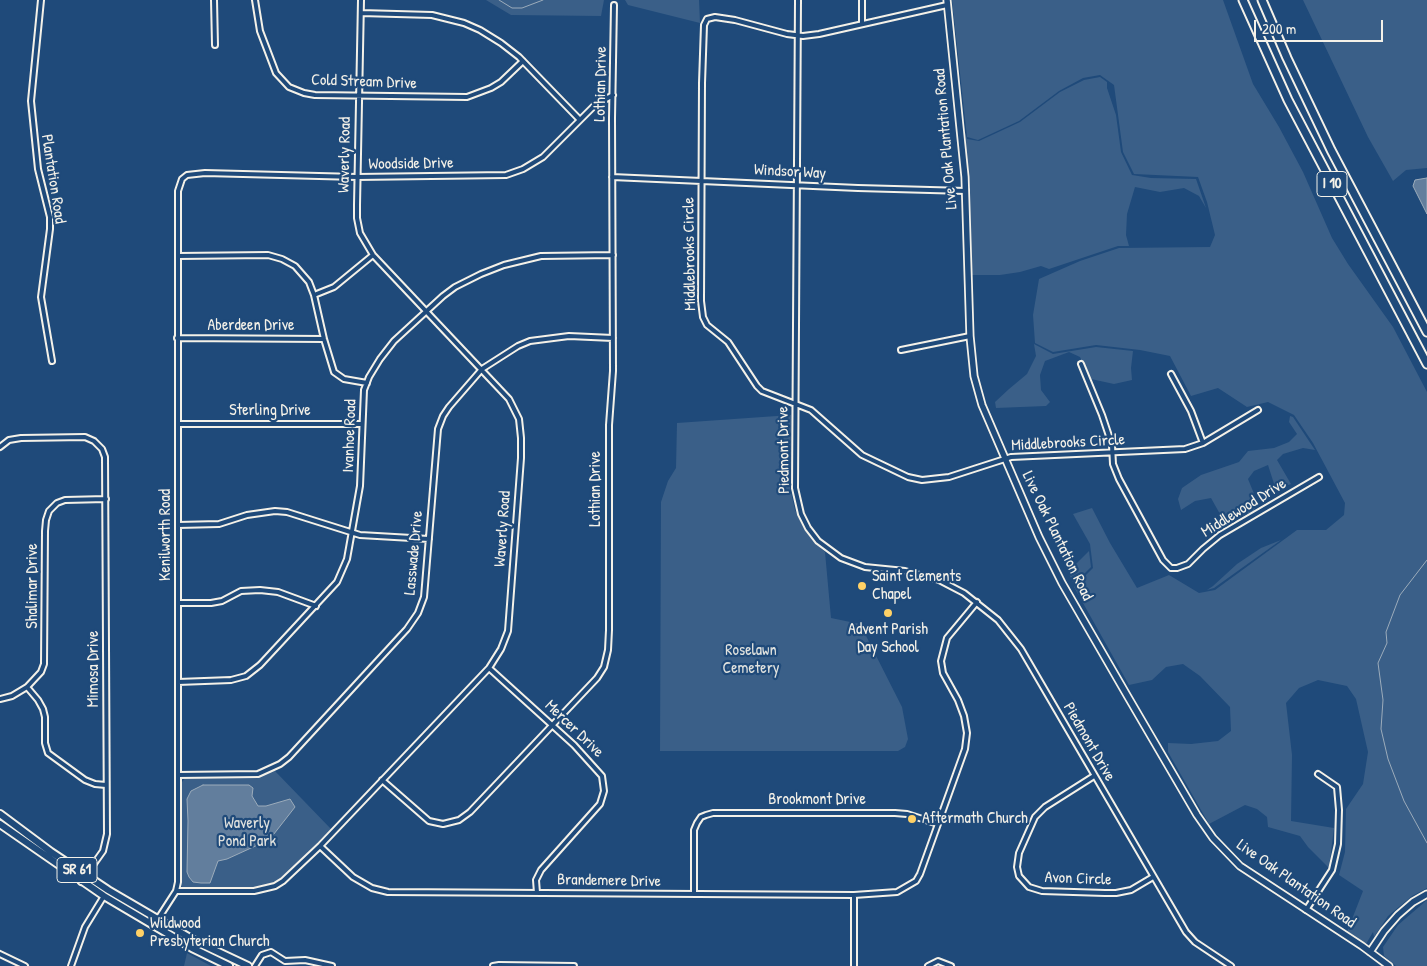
<!DOCTYPE html>
<html>
<head>
<meta charset="utf-8">
<style>
	body { margin:0 }
	#map { position:relative; width:1427px; height:966px; overflow:hidden; background:#1f4a7a; font-family:"Patrick Hand",sans-serif }
	canvas { display:block }
	.scale { position:absolute; left:1254px; top:20px; width:129px; height:22px; box-sizing:border-box; border:2px solid #f4f1e8; border-top:0; padding-left:6px; font-size:15px; line-height:18px; white-space:nowrap; color:#f4f1e8; -webkit-text-stroke:4px #1f4a7a; paint-order:stroke }
</style>
</head>
<body>
<div id="map">
<canvas width="1427" height="966"></canvas>
<div class="scale">200 m</div>
</div>
<script>
const c = document.querySelector('canvas').getContext('2d');
c.lineJoin = 'round';
function paint(path, color) {
  c.fillStyle = color;
  c.fill(path, 'evenodd');
}
function toPath(rows) {
  const path = new Path2D();
  for (const r of rows) {
    path.moveTo(r[0], r[1]);
    for (let i = 2; i < r.length; i += 2) path.lineTo(r[i], r[i + 1]);
  }
  return path;
}
function stroke(path, color, width, dash) {
  c.strokeStyle = color;
  c.lineWidth = width;
  c.lineCap = dash ? 'butt' : 'round';
  c.setLineDash(dash || []);
  c.stroke(path);
}
function drawText(font, color, halo, rows, align = 'center') {
  c.font = font + ' "Patrick Hand",sans-serif';
  c.lineWidth = 4.5;
  c.setLineDash([]);
  c.textBaseline = 'middle';
  c.strokeStyle = halo;
  c.fillStyle = color;
  for (const [text, x, y, turn = 0] of rows) {
    c.save();
    c.translate(x, y);
    c.rotate((+turn || 0) * Math.PI / 180);
    c.textAlign = isNaN(turn) ? turn : align;
    if (halo) c.strokeText(text, 0, 0);
    c.fillText(text, 0, 0);
    c.restore();
  }
}
paint(toPath([
	[486,0,604,0,601,16,511,15],
	[625,0,699,0,700,23,628,5],
	[952,0,1223,0,1253,84,1279,127,1303,172,1332,238,1348,264,1393,327,1427,392,1427,888,1412,896,1388,916,1374,937,1373,932,1366,944,1347,932,1363,891,1339,875,1345,852,1346,809,1363,784,1368,752,1356,699,1347,686,1318,680,1299,688,1286,703,1292,755,1291,821,1334,828,1329,868,1308,847,1300,836,1268,827,1267,817,1257,809,1245,805,1209,824,1168,752,1168,743,1191,744,1218,741,1231,731,1230,707,1200,676,1183,664,1166,667,1152,680,1129,685,1074,587,1093,568,1090,544,1073,514,1092,508,1110,543,1137,588,1169,575,1199,593,1215,590,1297,530,1326,530,1344,515,1345,503,1313,443,1294,415,1268,402,1247,407,1218,388,1191,396,1170,356,1140,350,1096,345,1053,352,1035,343,1033,315,1039,279,1080,261,1119,248,1210,247,1215,235,1207,202,1198,177,1134,174,1123,152,1114,85,1100,75,1083,78,1059,91,1019,121,978,140,967,137],
	[1303,0,1427,0,1427,168,1406,170,1393,181,1368,137],
	[1100,77,1107,82,1107,88,1116,115,1121,152,1132,175,1151,178,1196,179,1206,208,1199,196,1184,188,1160,192,1135,187,1127,214,1126,235,1129,246,1118,246,1049,269,1041,266,1020,272,1000,275,972,275,965,132,967,139,979,141,1020,122,1060,92,1084,80],
	[1034,344,1053,354,1096,347,1133,351,1131,368,1132,380,1114,384,1091,379,1080,357,1069,352,1045,361,1040,375,1041,390,1050,402,1046,406,996,408,995,402,1009,389,1027,374,1036,356],
	[791,415,790,488,795,510,803,527,812,540,825,552,831,618,860,624,902,707,908,739,905,747,898,751,660,751,661,502,668,481,676,468,677,423],
	[1290,416,1293,417,1315,450,1303,448,1283,454,1277,460,1291,484,1276,490,1268,465,1254,471,1248,479,1257,501,1254,511,1225,523,1211,498,1195,501,1181,510,1178,499,1182,488,1201,475,1239,462,1248,451,1274,448,1289,442,1297,434,1289,422],
	[1281,540,1214,588,1207,590,1213,586,1237,564,1261,548],
	[1089,551,1091,567,1074,584,1068,572],
	[274,770,331,829,310,853,283,879,275,883,252,889,183,888,180,883,182,782,186,777,243,778,254,777],
	[1427,900,1427,966,1396,966,1384,956,1383,947,1398,925],
	[187,953,211,966,184,966]
]), '#3a5f88');
const water = toPath([
	[1427,178,1427,214,1413,186,1415,180,1427,178],
	[203,785,249,785,253,788,252,796,258,806,266,806,290,799,295,807,270,839,268,844,262,843,227,859,218,861,210,883,201,883,193,882,189,877,187,872,188,821,187,799,191,791,203,785]
]);
paint(water, '#627e9d');
stroke(water, '#9cacbb', 1);
stroke(toPath([
	[499,0,512,8,522,8,543,0],
	[1427,560,1400,595,1386,632,1387,643,1378,663,1383,700,1381,729,1388,759,1404,801,1427,843]
]), '#9cacbb', 1);
const street = toPath([
	[41,0,31,101,38,169,50,217,50,229,41,297,52,361],
	[214,0,215,45],
	[255,0,260,31,276,73,289,87,304,93,315,95,467,97,491,88,501,82,523,61],
	[798,0,795,488,801,514,808,528,818,541,841,558,865,567,905,571,939,580,964,593,998,620,1021,649,1186,932,1195,942,1231,966],
	[947,5,819,34,803,36,787,34,735,20,715,17,707,19,704,25,702,83,701,301,703,317,707,325,728,342,757,386,762,391,811,410,862,455,908,477,922,480,949,477,1011,457,1185,449,1203,443,1258,410],
	[361,13,432,15,464,23,480,30,501,43,519,57,580,120],
	[862,24,862,0],
	[612,177,858,188,966,191],
	[178,256,268,255,282,259,295,266,309,282,314,295,324,339,334,372,344,379,367,383],
	[314,295,334,287,373,255],
	[177,338,324,339],
	[901,350,970,336],
	[1081,364,1102,415,1112,445,1113,464,1119,479,1163,560,1171,568,1177,568,1188,564,1203,549,1220,535,1319,477],
	[1171,374,1191,411,1203,443],
	[178,424,362,424],
	[0,447,9,440,21,438,85,437,94,441,102,449,105,457,107,834,103,851,81,882],
	[178,525,219,524,247,515,275,511,287,512,360,535,429,539],
	[178,603,211,603,222,601,241,591,260,590,278,592,316,606],
	[489,668,574,745,602,776,604,791,600,804,541,870,536,880,537,893],
	[178,682,231,680,246,676,260,665,337,582,347,559,360,486,364,390,369,377,380,359,394,341,443,296,455,287,481,274,504,265,541,256,613,255],
	[27,687,38,700,43,709,45,717,45,743,48,753,85,780,95,784,106,785],
	[0,699,12,696,27,687,41,672,44,664,45,531,46,520,49,511,57,503,65,500,106,499],
	[178,775,258,774,280,764,289,757,407,629,418,613,424,597,438,429,443,416,449,407,482,369,518,346,530,341,569,336,613,338],
	[1094,776,1045,807,1035,817,1019,853,1017,867,1019,876,1029,887,1042,891,1105,893,1116,893,1131,890,1153,877],
	[382,780,429,821,443,824,459,820,470,812,597,678,604,667,608,650,609,630,609,425,613,371,612,118,614,5],
	[320,846,353,877,372,888,388,892,854,895,897,892,916,881,920,874,965,749,967,733,964,716,958,700,943,673,941,661,947,638,977,602],
	[176,891,254,891,275,886,283,881,320,846,489,668,501,649,508,631,521,458,521,438,519,419,509,399,373,255,360,233,357,218,357,205,361,0],
	[694,894,694,830,697,823,701,817,706,815,713,813,895,813,907,814,938,824],
	[1306,910,1332,870,1338,844,1339,810,1337,787,1318,774],
	[158,919,176,891,178,882,178,191,182,179,187,175,205,173,357,177,506,175,523,169,543,157,594,106,613,95],
	[0,954,25,966],
	[71,966,85,927,104,896],
	[255,966,262,955,271,952,285,961,305,960,332,966],
	[493,966,499,965,574,966],
	[854,966,854,895],
	[928,966,938,961,951,966]
]);
const secondary = toPath([
	[947,0,965,177,970,336,974,376,982,405,1039,537,1062,583,1128,697,1197,815,1213,838,1240,866,1362,946,1389,966],
	[1370,952,1384,931,1398,915,1413,902,1427,894]
]);
const primary = toPath([
	[0,814,51,852,108,890,197,942,248,966],
	[0,824,104,896,192,948,229,966]
]);
const highway = toPath([
	[1243,0,1288,100,1427,364],
	[1262,0,1287,58,1331,150,1427,332]
]);
stroke(street, '#f4f1e8', 8);
stroke(secondary, '#f4f1e8', 9);
stroke(primary, '#f4f1e8', 10);
stroke(highway, '#f4f1e8', 11);
stroke(street, '#1f4a7a', 4);
stroke(secondary, '#1f4a7a', 5.5);
stroke(primary, '#1f4a7a', 6);
stroke(highway, '#1f4a7a', 7);
for (const [x, y, r, color] of [
	[862,586,5,"#ffd166"],
	[888,613,5,"#ffd166"],
	[912,819,5,"#ffd166"],
	[140,933,5,"#ffd166"]
]) {
  const dot = new Path2D();
  dot.arc(x, y, r, 0, 2 * Math.PI);
  c.fillStyle = color;
  c.fill(dot);
  stroke(dot, '#1f4a7a', 2);
}
for (const [x, y, w] of [
	[1332,184,30],
	[77,870,40]
]) {
  const box = new Path2D();
  box.roundRect(x - w / 2, y - 12.5, w, 25, 4);
  c.fillStyle = '#1f4a7a';
  c.fill(box);
  stroke(box, '#f4f1e8', 1);
}
drawText('bold 15px', '#f4f1e8', null, [
	["I 10",1332,184],
	["SR 61",77,870]
]);
drawText('16px', '#f4f1e8', '#1f4a7a', [
	["Cold Stream Drive",364,82,2],
	["Lothian Drive",601,84,-89],
	["Live Oak Plantation Road",946,139,-95],
	["Waverly Road",345,155,-89],
	["Woodside Drive",411,164,-1],
	["Windsor Way",790,172,3],
	["Plantation Road",53,179,81],
	["Middlebrooks Circle",690,254,-91],
	["Aberdeen Drive",251,326],
	["Sterling Drive",270,411],
	["Ivanhoe Road",350,436,-88],
	["Middlebrooks Circle",1068,443,-3],
	["Piedmont Drive",784,450,-91],
	["Lothian Drive",596,489,-90],
	["Middlewood Drive",1244,508,-32],
	["Waverly Road",503,529,-86],
	["Kenilworth Road",166,535,-90],
	["Live Oak Plantation Road",1057,536,64],
	["Lasswade Drive",414,553,-85],
	["Shalimar Drive",33,586,-90],
	["Mimosa Drive",94,669,-90],
	["Mercer Drive",574,729,44],
	["Piedmont Drive",1089,742,60],
	["Brookmont Drive",817,800],
	["Avon Circle",1078,879,2],
	["Brandemere Drive",609,881,1],
	["Live Oak Plantation Road",1296,884,35]
]);
drawText('16px', '#f4f1e8', '#1f4a7a', [
	["Saint Clements",872,577],
	["Chapel",872,595],
	["Advent Parish",888,630,"center"],
	["Day School",888,648,"center"],
	["Aftermath Church",922,819],
	["Wildwood",150,924],
	["Presbyterian Church",150,942]
], 'left');
drawText('16px', '#e1e2de', '#1f4a7a', [
	["Roselawn",751,651],
	["Cemetery",751,669],
	["Waverly",247,824],
	["Pond Park",247,842]
]);
</script>
</body>
</html>
